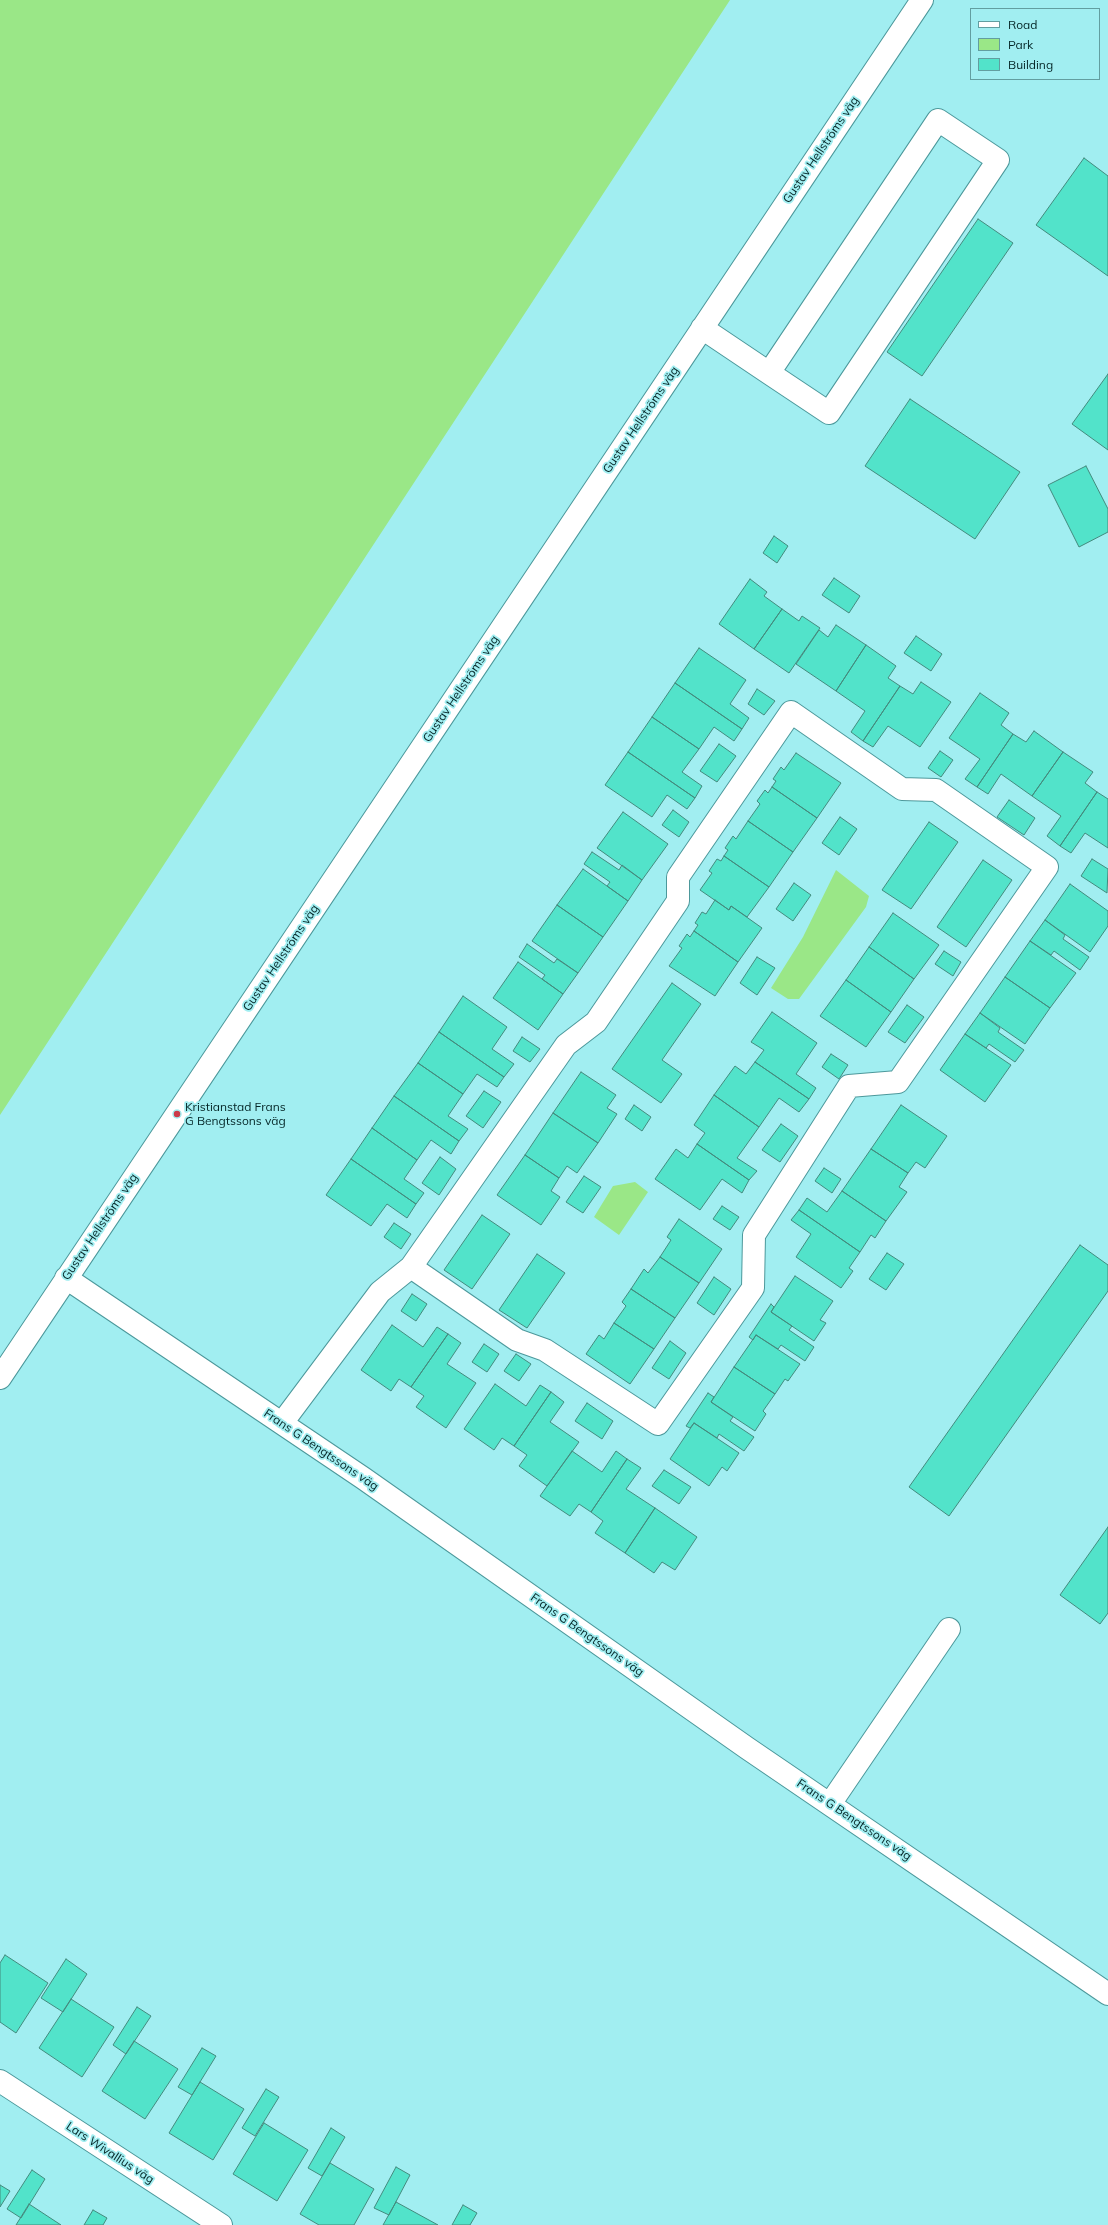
<!DOCTYPE html>
<meta charset="utf-8">
<style>
body{margin:0}
#map{position:relative;width:1108px;height:2225px;overflow:hidden;background:#a1eef1;font-family:Mulish,sans-serif}
canvas{display:block}
.legend{position:absolute;left:970px;top:8px;width:130px;height:72px;box-sizing:border-box;background:#a1eef1;border:1px solid #629ea0;margin:0;padding:5px 7px;list-style:none;font-size:12px;color:#042526}
.legend li{display:flex;align-items:center;gap:8px;height:20px}
.legend b{width:20px;border:1px solid #629ea0}
</style>
<div id="map">
<canvas width="1108" height="2225"></canvas>
<ul class="legend">
<li><b style="height:5px;background:#fff"></b>Road</li>
<li><b style="height:11px;background:#9ae787"></b>Park</li>
<li><b style="height:11px;background:#52e3ca"></b>Building</li>
</ul>
</div>
<script>
const ctx = document.querySelector('canvas').getContext('2d');
ctx.lineJoin = 'round';
function fillPath(path, color) { ctx.fillStyle = color; ctx.fill(path, 'evenodd'); }
const shape = rows => new Path2D(rows.map(r => 'M' + r).join(''));
function strokePath(path, color, width, dash) { ctx.strokeStyle = color; ctx.lineWidth = width; ctx.lineCap = dash ? 'butt' : 'round'; ctx.setLineDash(dash || []); ctx.stroke(path); }
function write(font, color, halo, rows, align = 'center') {
  ctx.font = font + ' Mulish,sans-serif'; ctx.lineWidth = 3.5; ctx.setLineDash([]); ctx.textBaseline = 'middle'; ctx.strokeStyle = halo; ctx.fillStyle = color; for (const [text, x, y, turn = 0] of rows) {
    ctx.save(); ctx.translate(x, y); ctx.rotate((+turn || 0) * Math.PI / 180); ctx.textAlign = isNaN(turn) ? turn : align; if (halo) ctx.strokeText(text, 0, 0); ctx.fillText(text, 0, 0); ctx.restore();
  }
}
const green = shape([
 [0,0,730,0,0,1115],
 [836,870,869,896,866,907,799,999,788,999,771,988,803,937],
 [635,1182,648,1192,619,1235,594,1217,613,1186]
]);
const building = shape([
 [1084,158,1108,176,1108,276,1036,225,1084,158],
 [978,219,1013,243,922,376,887,352,978,219],
 [1108,374,1108,450,1072,424,1108,374],
 [910,399,1020,472,975,539,865,466,910,399],
 [1086,466,1108,509,1108,532,1079,547,1048,485,1086,466],
 [774,536,788,546,777,563,763,553,774,536],
 [834,578,860,596,849,613,822,595,834,578],
 [750,579,767,592,764,596,782,609,754,649,719,624,750,579],
 [782,609,799,621,802,616,820,628,789,673,754,649,782,609],
 [836,625,866,645,836,691,796,664,819,630,828,637,836,625],
 [916,636,942,654,931,671,904,653,916,636],
 [866,645,896,666,888,678,900,686,863,741,851,732,865,711,836,691,866,645],
 [699,648,746,680,730,704,749,718,742,729,675,683,699,648],
 [921,682,951,702,920,747,888,726,873,747,863,741,900,686,913,694,921,682],
 [675,683,742,729,734,741,714,727,699,749,652,717,675,683],
 [757,689,775,701,764,715,748,704,757,689],
 [980,693,1009,713,1001,725,1013,734,977,787,965,779,980,759,949,738,980,693],
 [652,717,699,749,682,772,702,786,695,798,628,752,652,717],
 [1034,731,1063,752,1032,796,1001,774,988,794,977,787,1013,734,1026,742,1034,731],
 [719,744,736,756,717,782,700,771,719,744],
 [940,751,953,760,941,777,928,768,940,751],
 [628,752,695,798,687,809,667,795,652,817,605,785,628,752],
 [1063,752,1093,772,1085,783,1097,792,1060,846,1047,836,1061,816,1032,796,1063,752],
 [796,753,841,783,817,818,772,787,776,781,773,779,781,767,784,770,796,753],
 [772,787,817,818,793,852,748,821,760,804,757,801,765,790,768,793,772,787],
 [1097,792,1108,799,1108,848,1085,833,1071,853,1060,846,1097,792],
 [1009,800,1035,818,1024,835,997,817,1009,800],
 [673,810,689,822,679,837,662,825,673,810],
 [623,812,668,844,642,880,597,848,623,812],
 [840,817,857,829,839,855,822,843,840,817],
 [748,821,793,852,769,887,724,856,728,850,725,848,733,836,736,839,748,821],
 [929,822,958,842,911,909,882,890,929,822],
 [592,852,619,870,622,865,642,880,628,901,607,886,610,882,584,864,592,852],
 [724,856,769,887,747,917,731,906,729,910,700,890,712,873,709,871,717,859,721,861,724,856],
 [1092,859,1108,869,1107,893,1081,876,1092,859],
 [983,860,1012,880,966,947,937,927,983,860],
 [583,869,628,901,603,937,557,905,583,869],
 [794,883,811,895,793,921,776,909,794,883],
 [1070,884,1108,911,1108,926,1090,952,1045,920,1070,884],
 [715,900,729,910,731,906,762,928,738,962,694,931,698,925,695,923,702,912,706,914,715,900],
 [557,905,603,937,578,973,532,941,557,905],
 [893,913,939,945,914,979,869,947,893,913],
 [1045,920,1065,935,1063,939,1089,957,1080,970,1054,951,1051,955,1030,941,1045,920],
 [694,931,738,962,715,996,669,966,682,948,679,946,687,934,690,937,694,931],
 [1030,941,1076,973,1050,1008,1005,977,1030,941],
 [527,944,554,963,557,959,578,973,563,994,542,979,545,975,519,957,527,944],
 [869,947,914,979,891,1012,846,980,869,947],
 [944,951,961,962,953,976,935,964,944,951],
 [757,957,775,968,757,995,740,983,757,957],
 [518,962,563,994,538,1030,493,998,518,962],
 [1005,977,1050,1008,1025,1044,980,1013,1005,977],
 [846,980,891,1012,866,1047,820,1016,846,980],
 [672,983,701,1004,662,1060,682,1074,661,1103,612,1069,672,983],
 [463,996,507,1027,492,1049,514,1064,504,1077,439,1032,463,996],
 [907,1005,924,1017,905,1043,888,1032,907,1005],
 [772,1012,817,1043,796,1074,816,1088,809,1099,755,1062,764,1050,751,1042,772,1012],
 [980,1013,1000,1028,998,1032,1024,1050,1015,1062,989,1044,986,1048,965,1034,980,1013],
 [439,1032,504,1077,497,1087,477,1074,463,1094,418,1063,439,1032],
 [965,1034,1011,1065,985,1102,940,1070,965,1034],
 [522,1037,540,1049,530,1062,513,1051,522,1037],
 [831,1054,848,1065,839,1079,822,1067,831,1054],
 [755,1062,809,1099,799,1112,779,1098,759,1127,714,1095,735,1066,746,1074,755,1062],
 [418,1063,463,1094,448,1116,468,1129,459,1141,394,1096,418,1063],
 [581,1072,616,1095,607,1108,617,1114,598,1143,553,1113,581,1072],
 [484,1091,501,1102,483,1128,466,1116,484,1091],
 [714,1095,759,1127,737,1158,757,1171,749,1180,697,1144,705,1133,694,1125,714,1095],
 [394,1096,459,1141,451,1154,431,1140,417,1160,372,1128,394,1096],
 [634,1105,651,1117,642,1131,625,1119,634,1105],
 [901,1105,947,1136,925,1168,916,1162,908,1173,871,1149,901,1105],
 [553,1113,598,1143,577,1173,567,1166,559,1178,525,1155,553,1113],
 [781,1124,798,1136,780,1162,762,1150,781,1124],
 [372,1128,417,1160,404,1179,424,1193,416,1204,351,1159,372,1128],
 [697,1144,749,1180,742,1193,722,1179,700,1210,655,1179,676,1149,688,1158,697,1144],
 [871,1149,908,1173,899,1187,907,1192,886,1221,842,1191,871,1149],
 [525,1155,559,1178,551,1191,560,1197,541,1225,497,1195,525,1155],
 [440,1157,456,1169,439,1195,422,1183,440,1157],
 [351,1159,416,1204,407,1218,387,1204,371,1226,326,1195,351,1159],
 [824,1168,841,1179,832,1193,815,1181,824,1168],
 [584,1176,601,1187,583,1213,566,1202,584,1176],
 [842,1191,886,1221,875,1238,871,1235,860,1252,799,1210,807,1198,827,1212,842,1191],
 [722,1206,739,1217,730,1230,713,1219,722,1206],
 [799,1210,860,1252,849,1268,853,1271,841,1288,796,1257,811,1234,791,1220,799,1210],
 [482,1215,510,1234,472,1289,444,1270,482,1215],
 [679,1219,722,1249,699,1283,660,1257,671,1240,667,1237,679,1219],
 [394,1223,411,1234,401,1249,384,1237,394,1223],
 [1080,1245,1108,1265,1108,1291,949,1516,909,1487,1080,1245],
 [887,1253,904,1264,886,1290,869,1279,887,1253],
 [537,1254,565,1273,527,1328,499,1310,537,1254],
 [660,1257,699,1283,675,1318,631,1289,644,1269,648,1273,660,1257],
 [795,1276,833,1301,820,1320,826,1323,814,1341,771,1312,795,1276],
 [714,1277,731,1289,714,1315,697,1303,714,1277],
 [631,1289,675,1318,654,1349,614,1323,626,1306,622,1302,631,1289],
 [412,1294,427,1304,416,1321,401,1311,412,1294],
 [771,1304,774,1307,771,1312,792,1326,789,1330,814,1347,805,1361,781,1345,778,1349,756,1335,753,1340,749,1337,771,1304],
 [614,1323,654,1349,630,1384,586,1354,599,1335,604,1339,614,1323],
 [392,1325,423,1347,437,1327,448,1334,411,1387,399,1379,391,1391,361,1370,392,1325],
 [448,1334,461,1343,447,1364,476,1383,446,1428,416,1407,424,1396,411,1387,448,1334],
 [756,1335,800,1364,788,1381,785,1379,775,1394,734,1367,756,1335],
 [670,1341,686,1353,669,1379,652,1368,670,1341],
 [484,1344,499,1354,487,1372,472,1362,484,1344],
 [516,1354,531,1364,519,1381,504,1371,516,1354],
 [734,1367,775,1394,763,1411,766,1414,755,1431,711,1402,734,1367],
 [495,1384,526,1406,540,1385,551,1392,514,1446,502,1438,494,1450,464,1429,495,1384],
 [551,1392,564,1402,550,1422,579,1442,547,1486,519,1466,527,1455,514,1446,551,1392],
 [708,1393,714,1397,711,1402,733,1417,730,1421,754,1437,744,1451,719,1434,717,1438,694,1423,690,1428,686,1426,708,1393],
 [587,1403,613,1421,602,1439,575,1421,587,1403],
 [694,1423,739,1453,727,1471,722,1467,709,1486,670,1459,694,1423],
 [572,1451,602,1472,616,1451,627,1459,591,1512,579,1504,570,1516,540,1496,572,1451],
 [627,1459,641,1468,626,1489,655,1508,625,1553,595,1533,603,1521,591,1512,627,1459],
 [664,1470,691,1487,679,1504,652,1486,664,1470],
 [655,1508,697,1537,675,1570,662,1562,654,1573,625,1553,655,1508],
 [1108,1527,1108,1613,1100,1624,1060,1595,1108,1527],
 [5,1955,48,1983,16,2033,0,2022,0,1963,5,1955],
 [66,1959,87,1974,63,2012,41,1998,66,1959],
 [71,1999,114,2027,82,2077,39,2048,71,1999],
 [137,2007,151,2016,126,2054,113,2045,137,2007],
 [134,2041,178,2069,145,2119,102,2091,134,2041],
 [202,2048,216,2056,192,2095,178,2087,202,2048],
 [200,2082,244,2109,213,2160,169,2133,200,2082],
 [266,2089,279,2097,255,2136,242,2128,266,2089],
 [264,2123,308,2150,277,2201,233,2174,264,2123],
 [331,2128,345,2137,322,2176,308,2168,331,2128],
 [330,2163,374,2189,354,2225,319,2225,300,2214,330,2163],
 [396,2167,410,2175,389,2215,374,2208,396,2167],
 [32,2170,45,2179,21,2218,7,2209,32,2170],
 [0,2185,10,2191,0,2207,0,2185],
 [396,2202,438,2225,383,2225,396,2202],
 [29,2204,61,2225,16,2225,29,2204],
 [463,2205,477,2213,470,2225,452,2225,463,2205],
 [93,2210,107,2218,103,2225,84,2225,93,2210]
]);
const minor = shape([
 [702,328,769,373,829,413,998,160,938,120,769,373],
 [66,1278,363,1478,747,1748,1108,1994],
 [0,1378,922,0],
 [282,1423,380,1292,411,1267,566,1045,596,1022,678,901,678,877,791,712,902,789,936,790,1047,867,898,1082,849,1086,754,1235,753,1288,658,1424,545,1350,517,1340,411,1267],
 [830,1804,949,1629],
 [0,2081,221,2225]
]);
const markers = [
 [177,1114,4,"#cb3b4a"]
];
const streetNames = [
 ["Gustav Hellströms väg",821,150,-56],
 ["Gustav Hellströms väg",641,420,-56],
 ["Gustav Hellströms väg",461,689,-56],
 ["Gustav Hellströms väg",281,958,-56],
 ["Gustav Hellströms väg",100,1227,-56],
 ["Frans G Bengtssons väg",321,1450,34],
 ["Frans G Bengtssons väg",587,1635,35],
 ["Frans G Bengtssons väg",854,1820,34],
 ["Lars Wivallius väg",110,2153,33]
];
const poiNames = [
 ["Kristianstad Frans",185,1107],
 ["G Bengtssons väg",185,1121]
];
fillPath(green, '#9ae787');
fillPath(building, '#52e3ca');
strokePath(building, '#438a7d', 1);
strokePath(minor, '#4c989b', 24);
strokePath(minor, '#fff', 22);
for (const [x, y, r, color] of markers) { const dot = new Path2D(); dot.arc(x, y, r, 0, 2 * Math.PI); ctx.fillStyle = color; ctx.fill(dot); strokePath(dot, '#a1eef1', 1.5); }
write('12px', '#042526', '#a1eef1', streetNames);
write('12px', '#042526', '#a1eef1', poiNames, 'left');
</script>
